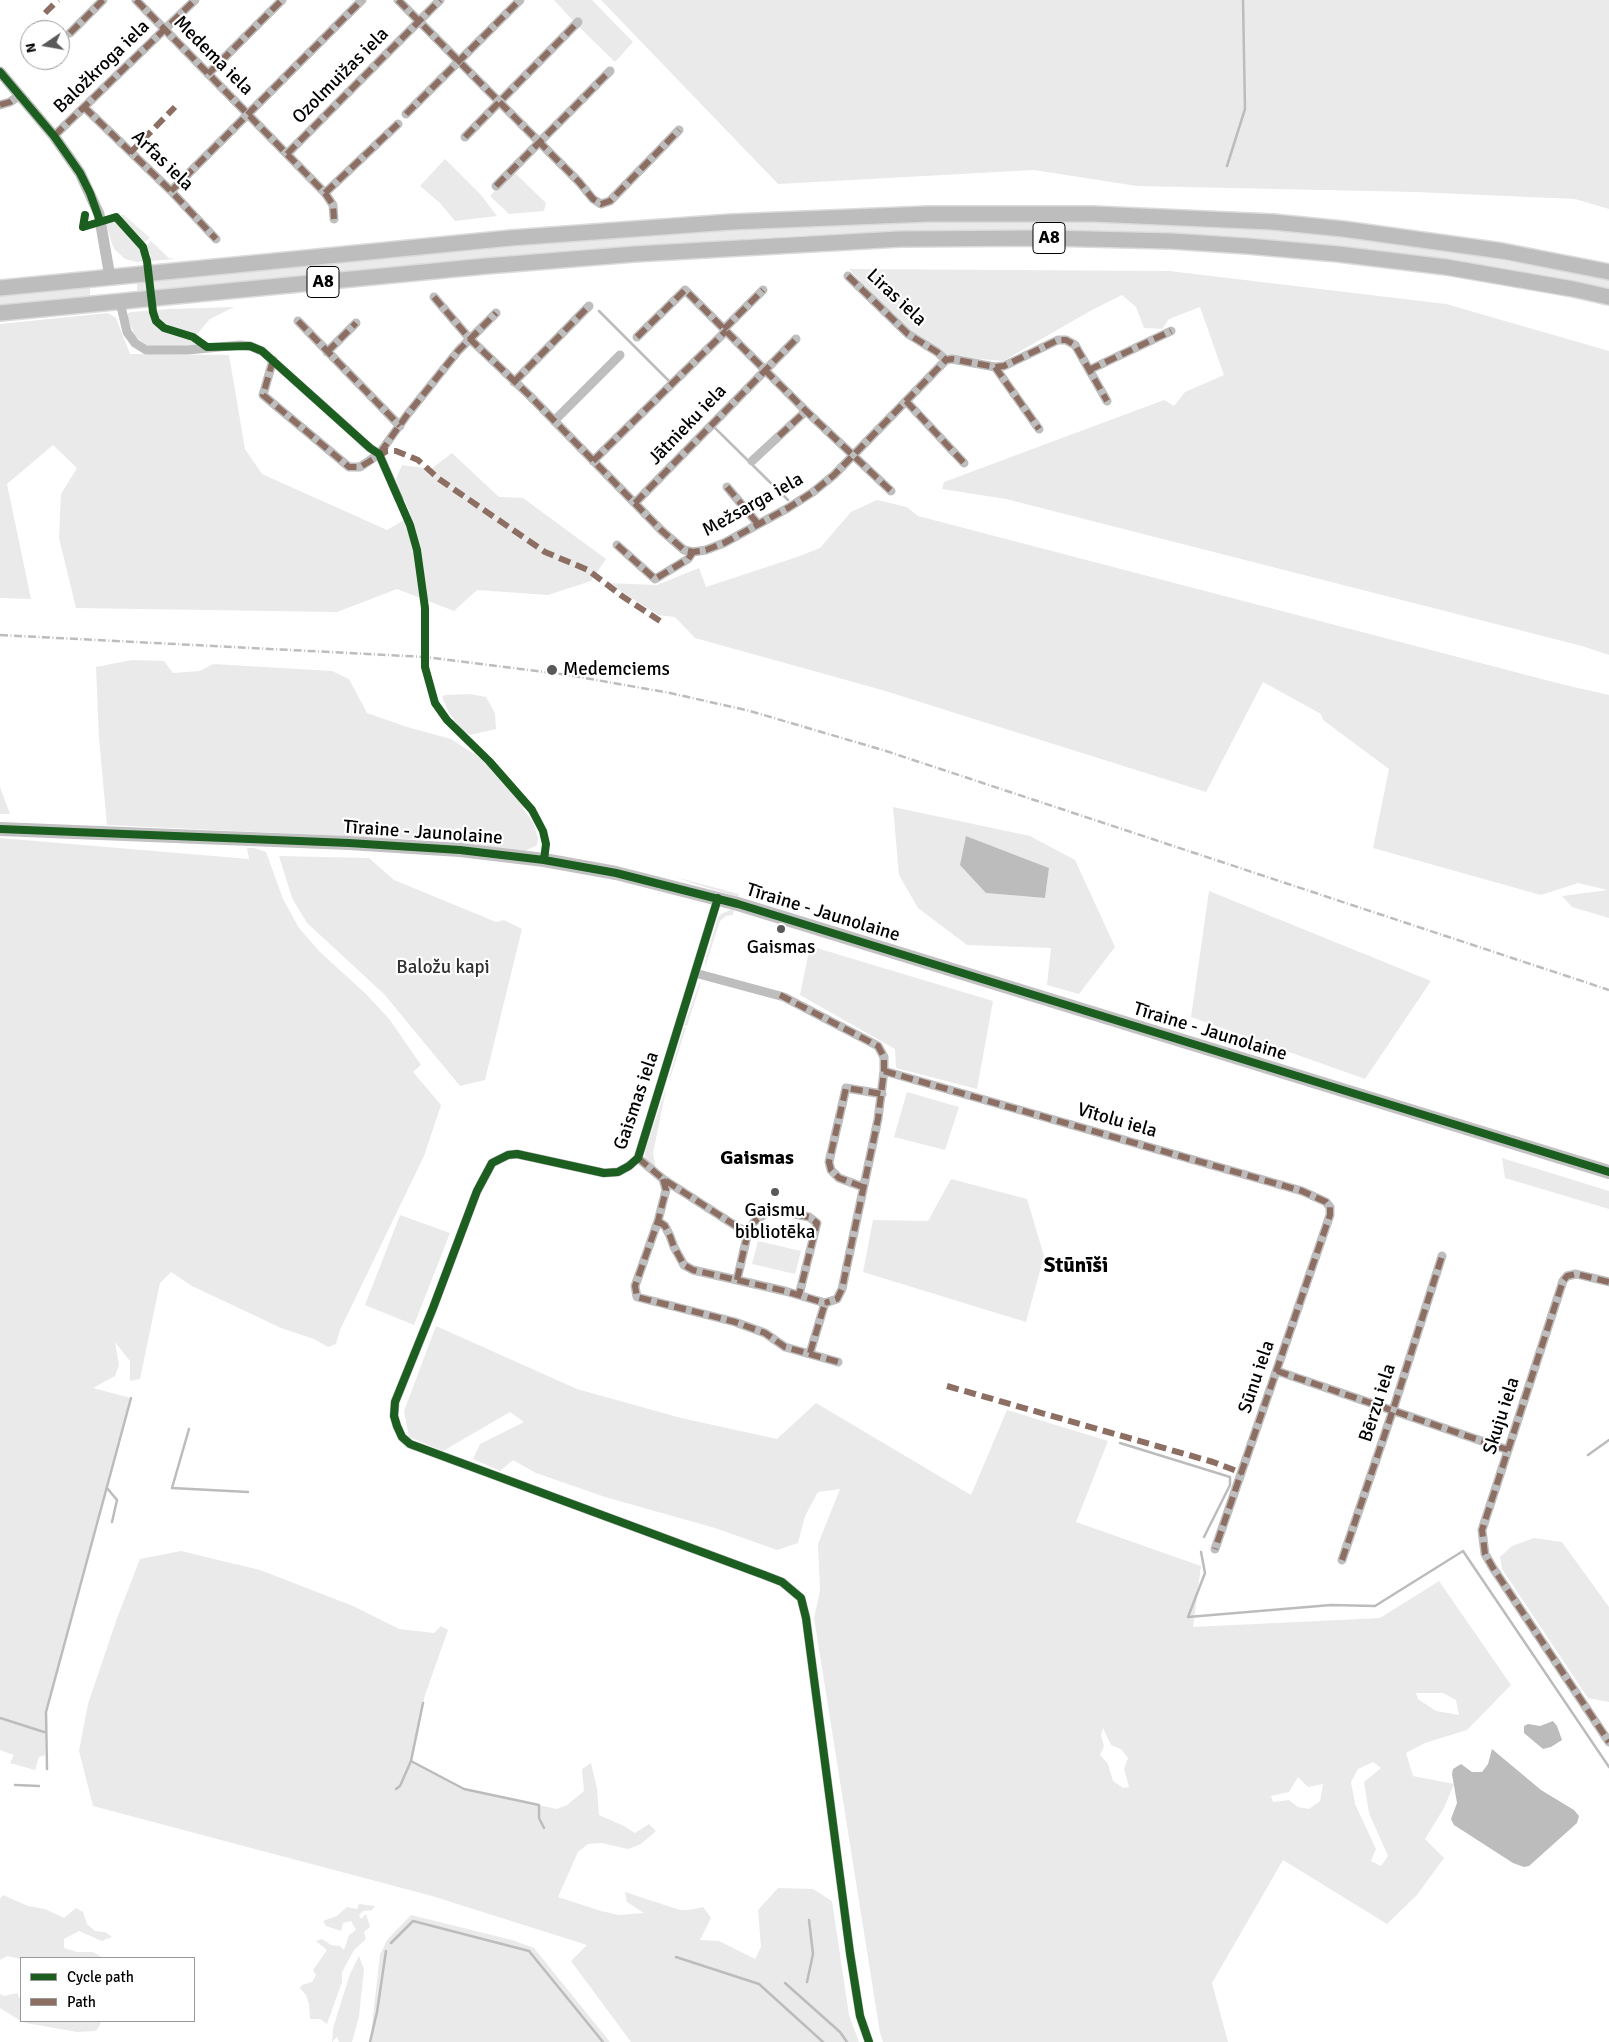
<!DOCTYPE html>
<meta charset="utf-8">
<style>
body{margin:0}
#map{position:relative;width:1609px;height:2042px;overflow:hidden;background:#fff;font-family:Signika,sans-serif}
canvas{display:block}
.legend{position:absolute;left:20px;top:1957px;width:175px;height:65px;box-sizing:border-box;background:#fff;border:1px solid #999;margin:0;padding:6px 9px;list-style:none;font-size:15px;color:#000}
.legend li{display:flex;align-items:center;gap:10px;height:25px}
.legend b{width:25px;border:1px solid #999}
.north{position:absolute;left:20px;top:20px;width:50px;height:50px;box-sizing:border-box;background:#fff;border:1px solid #999;border-radius:50%;rotate:258deg;font-size:14px;font-weight:700;line-height:20px;text-align:center;color:#000}
.north::after{content:'';display:block;margin:auto;width:18px;height:22px;background:#595959;clip-path:polygon(50% 0,100% 100%,50% 72%,0 100%)}
</style>
<div id="map">
<canvas width="1609" height="2042"></canvas>
<ul class="legend">
<li><b style="height:6px;background:#1b5e20"></b>Cycle path</li>
<li><b style="height:6px;background:#8d6e63"></b>Path</li>
</ul>
<div class="north">N</div>
</div>
<script>
const ctx = document.querySelector('canvas').getContext('2d');
ctx.lineJoin = 'round';
function fillPath(path, color) { ctx.fillStyle = color; ctx.fill(path, 'evenodd'); }
const shape = rows => new Path2D(rows.map(r => 'M' + r).join(''));
function strokePath(path, color, width, dash) { ctx.strokeStyle = color; ctx.lineWidth = width; ctx.lineCap = dash ? 'butt' : 'round'; ctx.setLineDash(dash || []); ctx.stroke(path); }
function write(font, color, halo, rows, align = 'center') {
  ctx.font = font + ' Signika,sans-serif'; ctx.lineWidth = 4.5; ctx.setLineDash([]); ctx.textBaseline = 'middle'; ctx.strokeStyle = halo; ctx.fillStyle = color; for (const [text, x, y, turn = 0] of rows) {
    ctx.save(); ctx.translate(x, y); ctx.rotate((+turn || 0) * Math.PI / 180); ctx.textAlign = isNaN(turn) ? turn : align; if (halo) ctx.strokeText(text, 0, 0); ctx.fillText(text, 0, 0); ctx.restore();
  }
}
const green = shape([
 [554,0,592,0,633,42,615,62,577,25],
 [601,0,1609,0,1609,209,1575,199,1416,192,1137,186,1034,170,778,184],
 [445,159,481,195,497,216,455,221,440,203,420,186],
 [513,171,546,203,544,211,509,214,490,196],
 [121,215,124,215,150,238,142,244,124,221,122,221],
 [116,218,139,246,144,261,149,260,151,255,145,247,151,241,169,258,175,259,137,262,125,259,115,250,112,244,105,221],
 [1052,220,1169,224,1327,234,1428,247,1607,279,1609,280,1609,289,1554,278,1450,261,1352,248,1245,237,1128,231,986,230,897,231,790,236,653,245,561,252,137,292,137,281,632,236,870,222],
 [849,269,1169,271,1446,304,1609,351,1609,655,1582,646,1006,499,942,489,944,482,1164,400,1174,406,1185,392,1224,375,1200,307,1169,319,1162,329,1144,328,1136,307,1122,295,1092,310,1003,361,948,356,906,329],
 [87,286,90,288,90,297,0,307,0,295],
 [234,307,210,319,197,334,193,335,166,326,158,319,155,312,150,312,150,316,152,316,155,324,161,329,169,333,195,340,197,345,156,347,146,345,135,336,128,319,128,313,132,312,170,309],
 [108,313,116,318,130,354,229,355,245,449,262,474,387,530,411,516,396,479,402,465,431,469,452,453,499,497,523,498,606,559,591,581,548,595,477,590,454,611,397,589,337,612,76,608,59,538,61,494,77,468,53,445,7,484,31,599,0,598,0,324],
 [877,500,907,507,918,516,1561,684,1609,695,1609,918,1572,907,1562,896,1608,890,1578,883,1541,895,1373,848,1389,769,1323,720,1321,714,1263,682,1206,792,882,690,695,638,675,617,658,615,608,583,657,585,699,568,706,587,797,557,820,548,851,512],
 [132,660,164,661,173,673,200,671,213,664,332,671,349,679,367,713,407,727,451,739,483,760,524,806,523,809,533,822,536,831,538,838,537,845,525,851,431,840,107,825,99,739,96,667],
 [470,694,486,697,495,713,496,729,470,735,462,731,448,711,442,697,445,695],
 [0,787,10,814,0,814],
 [893,807,1030,836,1075,860,1115,947,1079,994,1047,985,1051,948,967,945,918,908,899,875],
 [966,836,1049,868,1045,898,986,893],
 [0,838,249,859,247,848,254,848,266,852,283,899,299,928,320,952,366,994,390,1020,421,1065,413,1072,441,1105,424,1156,340,1330,336,1344,328,1347,314,1339,281,1328,192,1286,171,1272,160,1283,140,1379,130,1381,130,1361,115,1342,119,1365,115,1376,93,1388,131,1398,46,1712,45,1755,39,1757,35,1770,10,1763,14,1755,0,1750],
 [279,856,369,858,394,880,496,922,504,920,522,929,485,1080,460,1086,384,994,307,923,292,898],
 [675,877,739,894,738,897,695,884],
 [1209,891,1431,981,1365,1079,1191,1017],
 [730,910,734,910,733,915,726,916,720,921,705,967,705,962,718,917,721,914],
 [810,946,993,1001,977,1089,896,1068,895,1049,800,995],
 [700,982,701,982,687,1026,684,1025],
 [684,1027,686,1028,670,1079,669,1078],
 [667,1085,653,1153,656,1169,645,1161,645,1151],
 [907,1092,959,1107,945,1150,894,1137],
 [1502,1158,1609,1191,1609,1209,1505,1178],
 [951,1179,1027,1199,1044,1256,1026,1322,863,1272,873,1220,928,1221],
 [400,1215,450,1233,414,1325,365,1305],
 [758,1241,801,1251,795,1274,752,1264],
 [436,1326,577,1389,681,1418,777,1439,816,1403,971,1495,1007,1410,1108,1441,1076,1522,1201,1566,1193,1627,1380,1618,1439,1581,1511,1685,1467,1730,1425,1743,1406,1753,1413,1776,1454,1784,1444,1808,1425,1839,1444,1858,1417,1895,1387,1924,1283,1860,1212,1983,1228,2042,883,2042,880,2033,814,1618,820,1591,818,1544,840,1489,818,1492,805,1516,798,1543,777,1550,715,1528,605,1497,536,1473,513,1460,500,1471,473,1459,480,1444,524,1422,510,1412,443,1451,409,1437,404,1411],
 [1416,1693,1443,1693,1456,1700,1459,1715,1436,1711,1418,1699],
 [1103,1728,1111,1745,1121,1749,1128,1758,1124,1769,1129,1787,1123,1788,1113,1781,1108,1764,1100,1755,1104,1746,1101,1735],
 [1373,1762,1381,1768,1364,1782,1369,1813,1388,1856,1381,1866,1371,1861,1376,1849,1355,1804,1351,1782,1358,1769],
 [1298,1777,1308,1787,1323,1784,1320,1801,1309,1809,1298,1807,1289,1800,1273,1802,1271,1796,1289,1792],
 [1534,1538,1562,1542,1609,1607,1609,1702,1588,1698,1502,1569,1500,1557,1512,1546],
 [181,1551,260,1570,353,1606,399,1629,434,1633,441,1626,448,1630,425,1695,411,1761,464,1789,557,1809,567,1805,584,1791,582,1769,591,1763,597,1789,599,1815,624,1826,635,1833,649,1824,656,1831,641,1844,628,1849,602,1843,588,1844,578,1852,558,1897,601,1911,619,1915,644,1913,627,1902,625,1892,680,1910,688,1910,703,1907,711,1918,700,1940,719,1941,755,1959,761,1947,758,1910,778,1888,813,1889,832,1901,849,2015,859,2042,631,2042,571,1961,587,1945,432,1896,93,1806,79,1751,88,1704,117,1618,140,1559],
 [3,1895,28,1906,45,1909,64,1918,76,1908,83,1912,87,1924,95,1931,105,1932,112,1937,102,1941,79,1931,64,1939,64,1948,77,1952,93,1952,103,1958,21,1959,7,1956,0,1960,0,1899],
 [359,1904,375,1906,372,1910,363,1911,359,1915,361,1919,366,1914,370,1927,364,1932,366,1939,354,1950,342,1972,342,1982,327,2024,320,2019,310,2019,309,2004,306,1995,300,1988,302,1985,312,1982,316,1975,313,1970,327,1950,316,1941,322,1939,331,1945,340,1946,344,1950,349,1935,356,1930,351,1921,343,1923,341,1931,326,1926,323,1921,337,1916,347,1907,357,1909],
 [411,1915,512,1940,534,1948,610,2042,370,2042,380,1955,387,1940],
 [359,1956,364,1969,359,2016,352,2042,339,2042,337,2037,332,2042,333,2028,350,1974],
 [17,1993,21,2001,21,2021,0,2008,0,1994,4,1996],
 [22,2021,100,2021,101,2023,96,2031,77,2032,26,2023]
]);
const water = shape([
 [966,836,1049,868,1045,898,986,893,960,865],
 [1553,1721,1557,1726,1562,1740,1551,1747,1543,1749,1524,1733,1524,1726,1528,1724,1540,1726],
 [1492,1749,1541,1790,1574,1810,1579,1816,1577,1823,1529,1866,1524,1867,1513,1863,1454,1825,1451,1819,1457,1803,1452,1774,1453,1769,1461,1764,1472,1772,1482,1772,1488,1764]
]);
const stream = shape([
 [1227,166,1245,109,1243,0],
 [599,311,669,381],
 [714,427,788,500],
 [189,1429,172,1488,248,1492],
 [1120,1443,1230,1477,1230,1485,1204,1537],
 [1588,1455,1609,1440],
 [107,1488,117,1500,112,1522],
 [1201,1552,1205,1573,1188,1617,1331,1605,1375,1606,1463,1551,1609,1767],
 [0,1718,44,1732],
 [411,1761,464,1789,539,1805,539,1818,544,1828],
 [47,1769,46,1712,131,1398],
 [15,1785,39,1786],
 [396,1789,400,1786,411,1761,423,1703],
 [391,1943,413,1921,529,1951,603,2042],
 [676,1957,759,1984,823,2042],
 [807,1982,813,1954,809,1920],
 [785,1983,840,2032,847,2042],
 [370,2042,377,2012,386,1951]
]);
const minor = shape([
 [136,0,325,193,333,205,334,219],
 [398,0,579,182,593,199,601,204,610,201,679,130],
 [70,33,103,0],
 [208,74,282,0],
 [0,105,10,102,20,95],
 [84,107,171,191,216,239],
 [406,114,520,0],
 [54,136,195,0],
 [465,137,578,22],
 [287,154,440,0],
 [496,186,610,71],
 [171,191,362,0],
 [325,193,398,124],
 [848,276,908,334,937,352,946,360],
 [434,297,470,339,530,396,661,530,684,550,693,552,706,550,724,543,788,508,813,492,834,475,946,360,952,359,995,367,1004,366,1058,340,1066,340,1075,345,1107,401],
 [120,302,127,332,135,343,146,350,188,350,240,345,250,346,262,351,370,448,379,454,399,499],
 [298,321,400,426],
 [724,329,763,290],
 [637,337,685,290,806,411,891,491],
 [327,352,356,323],
 [273,360,263,395,349,467,360,467,379,454,407,415,458,351,496,313],
 [995,367,1039,429],
 [1089,370,1171,331],
 [514,382,589,306],
 [906,401,964,463],
 [554,421,620,355],
 [593,461,726,331],
 [752,461,806,411],
 [727,487,758,524],
 [635,503,796,339],
 [617,545,655,579,688,559,693,552],
 [718,898,638,1158,629,1166,618,1172,604,1173,517,1154,508,1155,492,1163,477,1191,433,1308,395,1402,394,1416,397,1426,402,1437,410,1444,764,1575,782,1582,801,1598,806,1618,850,1953,860,2016,869,2042],
 [695,973,784,997,878,1046,884,1057,884,1071,878,1119,842,1289,837,1299,825,1303],
 [884,1071,1302,1191,1326,1202,1330,1207,1330,1215,1215,1549],
 [638,1158,663,1179,739,1228,748,1232],
 [663,1179,666,1190,658,1221,635,1286,637,1297,735,1322,765,1333,785,1347,838,1362],
 [863,1187,839,1178,831,1170,829,1162,846,1088,882,1094],
 [658,1221,665,1226,670,1236,674,1247,684,1265,693,1270,785,1291,825,1303],
 [737,1280,748,1232,754,1222,767,1212,776,1210,809,1217,817,1223,799,1295],
 [1609,1282,1576,1274,1567,1276,1563,1281,1482,1530,1485,1554,1493,1568,1609,1742],
 [810,1353,825,1303],
 [1277,1371,1508,1450],
 [1342,1560,1393,1410,1442,1256]
]);
const tertiary = shape([
 [0,72,54,136,80,173,99,214,110,277]
]);
const secondary = shape([
 [0,829,349,843,460,850,544,860,616,873,738,904,1609,1172]
]);
const trunk = shape([
 [0,288,511,238,731,222,928,214,1093,214,1273,222,1343,229,1502,251,1609,272],
 [0,313,486,266,635,254,900,239,1047,238,1171,241,1247,246,1338,254,1446,267,1573,289,1609,297]
]);
const rail = shape([
 [0,635,426,657,568,675,670,693,750,711,886,751,1609,990]
]);
const quiet = shape([
 [136,0,325,193,333,205,334,219],
 [398,0,579,182,593,199,601,204,610,201,679,130],
 [45,13,58,0],
 [70,33,103,0],
 [208,74,282,0],
 [0,105,10,102,20,95],
 [84,107,171,191,216,239],
 [406,114,520,0],
 [54,136,195,0],
 [465,137,578,22],
 [130,153,175,107],
 [287,154,440,0],
 [496,186,610,71],
 [171,191,362,0],
 [325,193,398,124],
 [848,276,908,334,937,352,946,360],
 [434,297,470,339,530,396,661,530,684,550,693,552,706,550,724,543,788,508,813,492,834,475,946,360,952,359,995,367,1004,366,1058,340,1066,340,1075,345,1107,401],
 [298,321,400,426],
 [724,329,763,290],
 [637,337,685,290,806,411,891,491],
 [327,352,356,323],
 [273,360,263,395,349,467,360,467,387,451,396,451,418,460,439,479,545,552,588,570,622,596,660,621],
 [995,367,1039,429],
 [1089,370,1171,331],
 [514,382,589,306],
 [906,401,964,463],
 [779,436,806,411],
 [380,453,407,415,458,351,496,313],
 [593,461,726,331],
 [727,487,758,524],
 [635,503,796,339],
 [617,545,655,579,688,559,693,552],
 [780,995,878,1046,884,1057,884,1071,878,1119,842,1289,837,1299,825,1303],
 [884,1071,1302,1191,1326,1202,1330,1207,1330,1215,1215,1549],
 [638,1158,663,1179,739,1228,748,1232],
 [663,1179,666,1190,658,1221,635,1286,637,1297,735,1322,765,1333,785,1347,838,1362],
 [863,1187,839,1178,831,1170,829,1162,846,1088,882,1094],
 [658,1221,665,1226,670,1236,674,1247,684,1265,693,1270,785,1291,825,1303],
 [737,1280,748,1232,754,1222,767,1212,776,1210,809,1217,817,1223,799,1295],
 [1609,1282,1576,1274,1567,1276,1563,1281,1482,1530,1485,1554,1493,1568,1609,1742],
 [810,1353,825,1303],
 [1277,1371,1508,1450],
 [947,1386,1213,1462,1242,1473],
 [1342,1560,1393,1410,1442,1256]
]);
const cycleway = shape([
 [0,72,54,136,80,173,90,193,100,221],
 [85,215,83,227,116,217,143,247,147,261,153,312,156,321,164,328,193,337,207,347,250,346,262,351,370,448,379,454,410,525,417,550,425,608,425,667,435,703,447,720,489,761,532,810,543,831,546,844,544,860],
 [0,829,349,843,460,850,544,860,616,873,738,904,1609,1172],
 [718,898,638,1158,629,1166,618,1172,604,1173,517,1154,508,1155,492,1163,477,1191,433,1308,395,1402,394,1416,397,1426,402,1437,410,1444,764,1575,782,1582,801,1598,806,1618,850,1953,860,2016,869,2042]
]);
const markers = [
 [552,670,6,"#595959"],
 [781,929,5,"#595959"],
 [775,1192,5,"#595959"]
];
const shields = [
 [1049,238,32],
 [323,282,32]
];
const shieldNames = [
 ["A8",1049,238],
 ["A8",323,282]
];
const streetNames = [
 ["Medema iela",213,56,45],
 ["Baložkroga iela",102,67,-44],
 ["Ozolmuižas iela",341,76,-45],
 ["Arfas iela",162,161,44],
 ["Liras iela",896,298,43],
 ["Jātnieku iela",688,425,-46],
 ["Mežsarga iela",753,505,-29],
 ["Tīraine - Jaunolaine",423,833,4],
 ["Tīraine - Jaunolaine",823,913,17],
 ["Tīraine - Jaunolaine",1210,1032,17],
 ["Gaismas iela",637,1101,-71],
 ["Vītolu iela",1117,1121,16],
 ["Sūnu iela",1257,1377,-71],
 ["Bērzu iela",1378,1403,-72],
 ["Skuju iela",1502,1416,-72]
];
const poiNames = [
 ["Medemciems",563,670,"left"],
 ["Gaismas",781,948],
 ["Gaismu",775,1211],
 ["bibliotēka",775,1233]
];
const parkNames = [
 ["Baložu kapi",443,968]
];
const neighbourhoodNames = [
 ["Gaismas",757,1159]
];
const quarterNames = [
 ["Stūnīši",1076,1266]
];
fillPath(green, '#eaeaea');
fillPath(water, '#bcbcbc');
strokePath(stream, '#bcbcbc', 2.5);
strokePath(trunk, '#dbdbdb', 18);
strokePath(minor, '#bebebe', 9);
strokePath(tertiary, '#bebebe', 11);
strokePath(secondary, '#c2c2c2', 14);
strokePath(trunk, '#bdbdbd', 15);
strokePath(rail, '#bdbdbd', 2.5, [8, 2.5, 1, 2.5]);
strokePath(quiet, '#8d6e63', 6, [12, 6]);
strokePath(cycleway, '#1b5e20', 8);
for (const [x, y, r, color] of markers) { const dot = new Path2D(); dot.arc(x, y, r, 0, 2 * Math.PI); ctx.fillStyle = color; ctx.fill(dot); strokePath(dot, '#fff', 2); }
for (const [x, y, w] of shields) { const box = new Path2D(); box.roundRect(x - w / 2, y - 15.5, w, 31, 4); ctx.fillStyle = '#fff'; ctx.fill(box); strokePath(box, '#000', 1); }
write('bold 18px', '#000', null, shieldNames);
write('19px', '#000', '#fff', streetNames);
write('19px', '#000', '#fff', poiNames);
write('19px', '#303030', '#fff', parkNames);
write('bold 20px', '#000', '#fff', neighbourhoodNames);
write('bold 21px', '#000', '#fff', quarterNames);
</script>
